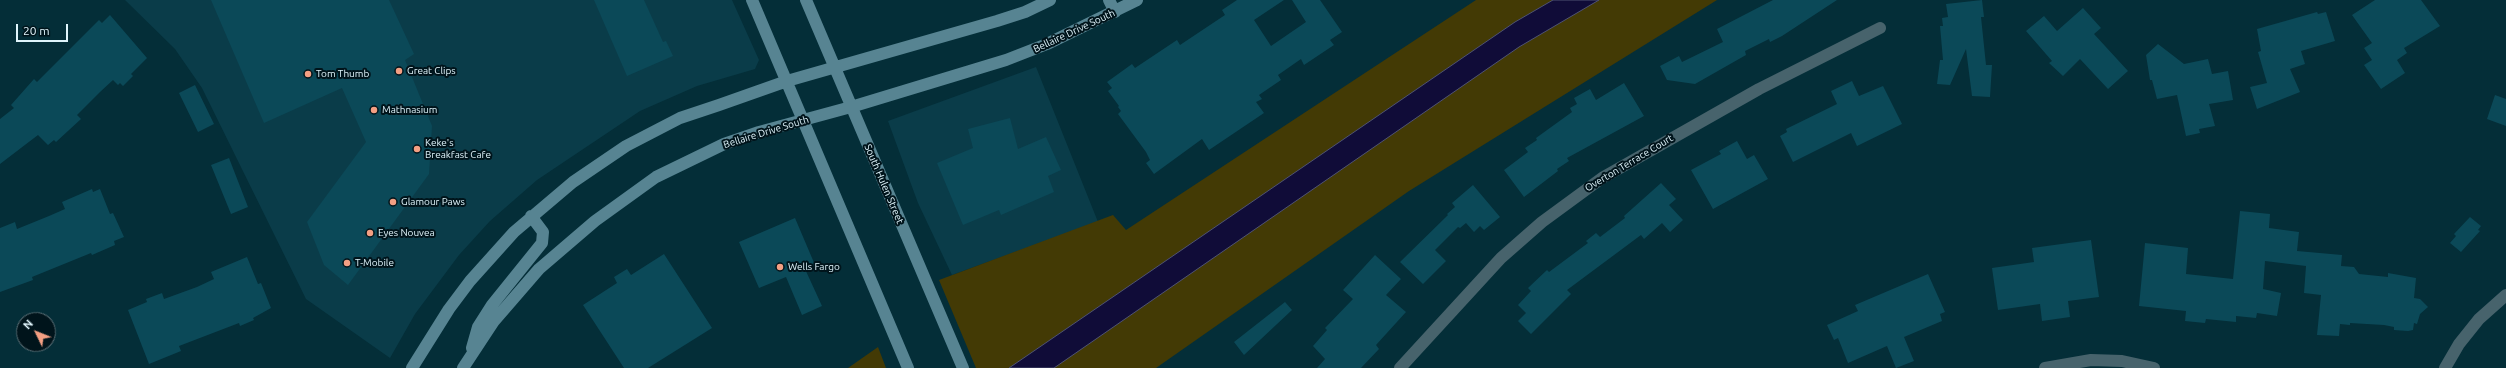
<!DOCTYPE html>
<style>
body{margin:0}
#map{position:relative;width:2506px;height:368px;overflow:hidden;background:#042e38;font-family:Ubuntu,sans-serif}
canvas{display:block}
.north{position:absolute;left:16px;top:312px;width:40px;height:40px;box-sizing:border-box;background:#00141b;border:1px solid #5a6e75;border-radius:50%;rotate:313deg;font-size:11px;font-weight:700;line-height:16px;text-align:center;color:#e0f5fc}
.north::after{content:'';display:block;margin:auto;width:14px;height:18px;background:#f39f83;clip-path:polygon(50% 0,100% 100%,50% 72%,0 100%)}
.scale{position:absolute;left:16px;top:24px;width:52px;height:18px;box-sizing:border-box;border:2px solid #e0f5fc;border-top:0;padding-left:5px;font-size:12px;line-height:14px;white-space:nowrap;color:#e0f5fc;-webkit-text-stroke:3px #00141b;paint-order:stroke}
</style>
<div id="map">
<canvas width="2506" height="368"></canvas>
<div class="north">N</div>
<div class="scale">20 m</div>
</div>
<script>
const ctx = document.querySelector('canvas').getContext('2d');
ctx.lineJoin = 'round';
function fillPath(path, color) { ctx.fillStyle = color; ctx.fill(path, 'evenodd'); }
const shape = rows => new Path2D(rows.map(r => 'M' + r).join(''));
function strokePath(path, color, width, dash) { ctx.strokeStyle = color; ctx.lineWidth = width; ctx.lineCap = dash ? 'butt' : 'round'; ctx.setLineDash(dash || []); ctx.stroke(path); }
function write(font, color, halo, rows, align = 'center') {
  ctx.font = font + ' Ubuntu,sans-serif'; ctx.lineWidth = 4; ctx.setLineDash([]); ctx.textBaseline = 'middle'; ctx.strokeStyle = halo; ctx.fillStyle = color; for (const [text, x, y, turn = 0] of rows) {
    ctx.save(); ctx.translate(x, y); ctx.rotate((+turn || 0) * Math.PI / 180); ctx.textAlign = isNaN(turn) ? turn : align; if (halo) ctx.strokeText(text, 0, 0); ctx.fillText(text, 0, 0); ctx.restore();
  }
}
const built = shape([
 [125,0,732,0,759,60,755,69,697,86,640,111,537,180,490,221,459,255,415,314,390,358,306,299,202,88,175,49],
 [1036,67,1098,222,952,275,918,203,888,121]
]);
const green = shape([
 [1476,0,1717,0,1409,191,1156,368,976,368,939,280,1113,215,1126,230],
 [878,347,886,368,848,368]
]);
const water = shape([
 [1553,0,1599,0,1519,47,1054,368,1009,368,1515,22,1553,0]
]);
const building = shape([
 [211,0,389,0,414,54,405,60,432,126,429,174,348,285,324,265,307,222,366,142,342,88,264,123],
 [594,0,644,0,663,42,666,41,673,56,627,76],
 [1237,0,1284,0,1254,20,1271,46,1306,22,1292,0,1320,0,1342,32,1330,40,1334,45,1304,65,1301,59,1278,75,1281,80,1259,95,1262,99,1256,102,1264,113,1209,150,1202,139,1154,174,1146,163,1150,160,1146,152,1118,114,1121,111,1118,107,1119,106,1108,91,1112,88,1107,82,1132,64,1135,68,1177,40,1180,45,1225,15,1222,10],
 [1773,0,1837,0,1782,36,1770,42,1769,39,1745,51,1746,55,1695,84,1667,80,1660,66,1679,56,1682,62,1723,42,1717,29],
 [1982,0,1984,17,1981,17,1986,65,1992,65,1990,97,1972,96,1966,49,1950,85,1937,84,1940,60,1943,60,1940,26,1943,26,1942,18,1948,17,1946,4],
 [2375,0,2421,0,2440,26,2404,48,2407,53,2397,60,2405,73,2381,89,2364,65,2372,60,2364,48,2372,43,2352,15],
 [2083,8,2101,28,2094,34,2128,71,2108,89,2080,59,2063,76,2049,63,2052,61,2026,31,2044,16,2057,31],
 [2317,12,2318,14,2326,12,2335,41,2301,51,2305,64,2290,69,2300,92,2257,109,2250,87,2267,83,2258,52,2261,51,2257,29],
 [110,15,147,58,131,74,133,76,123,86,120,83,118,85,113,80,100,92,77,115,81,119,56,142,54,140,48,145,38,135,0,164,0,119,14,108,11,105,34,79,37,82,99,20,102,23],
 [2158,44,2184,64,2208,59,2212,74,2228,71,2233,100,2209,104,2215,126,2199,129,2200,133,2186,136,2177,95,2157,99,2152,80,2150,80,2146,55],
 [1852,81,1859,96,1883,86,1902,124,1857,146,1851,133,1793,162,1780,136,1787,132,1786,129,1837,104,1831,91],
 [1624,83,1644,116,1567,158,1569,161,1557,169,1558,171,1524,197,1504,170,1528,152,1525,148,1537,140,1536,138,1572,112,1570,108,1577,104,1574,98,1590,89,1596,100],
 [195,85,214,124,198,132,179,93],
 [2495,95,2506,99,2506,126,2487,119],
 [1010,118,1018,149,1046,137,1061,170,1048,176,1054,192,1001,215,999,210,963,225,937,163,973,148,968,129],
 [1737,141,1747,159,1754,155,1768,179,1713,209,1691,170,1721,154,1719,151],
 [229,158,248,207,231,214,211,165],
 [1661,183,1676,199,1669,205,1683,220,1670,232,1662,223,1644,239,1641,235,1567,290,1571,294,1531,334,1518,321,1526,313,1518,305,1531,291,1528,288,1547,270,1549,272,1588,243,1586,241,1596,233,1600,237,1625,218,1624,216],
 [1473,185,1500,217,1484,230,1480,226,1474,232,1466,223,1460,228,1458,227,1435,250,1446,261,1423,284,1400,262,1448,215,1447,214,1455,207,1452,203],
 [92,189,93,192,100,189,110,214,113,213,124,237,114,241,115,245,92,255,91,253,32,277,33,280,0,292,0,228,15,222,17,229,49,216,65,209,62,202],
 [2240,211,2270,214,2269,228,2299,232,2297,251,2342,255,2341,266,2354,267,2359,274,2388,277,2388,273,2416,278,2414,298,2420,299,2428,307,2420,314,2417,324,2414,323,2413,330,2408,331,2394,330,2394,327,2384,325,2350,323,2350,325,2340,324,2339,336,2317,335,2321,295,2304,293,2306,266,2265,261,2263,289,2281,293,2277,316,2257,313,2256,318,2236,316,2236,322,2206,319,2205,323,2185,321,2186,311,2139,306,2145,243,2188,248,2186,274,2233,279],
 [2470,217,2481,226,2478,230,2480,231,2461,252,2450,243,2456,236,2454,234],
 [795,218,815,265,805,269,822,306,802,315,786,277,759,288,739,242],
 [2091,240,2099,297,2068,301,2070,317,2042,321,2040,304,1998,310,1992,268,2034,262,2032,248],
 [664,254,712,328,648,368,624,368,583,305,617,283,614,277,627,269,631,275],
 [1375,255,1401,279,1386,295,1406,312,1376,345,1379,349,1361,368,1317,368,1325,359,1313,346,1327,330,1325,328,1353,299,1343,290],
 [247,257,258,284,261,283,271,308,253,318,254,320,240,326,239,323,179,346,181,351,149,364,128,310,147,302,146,299,162,293,164,299,197,287,214,279,211,272],
 [1928,274,1945,312,1940,314,1942,321,1904,337,1914,361,1896,368,1887,346,1848,363,1838,338,1834,340,1827,325,1858,311,1855,305],
 [1285,302,1292,310,1244,355,1234,342]
]);
const street = shape([
 [1400,368,1501,258,1542,222,1602,178,1759,89,1880,28],
 [2045,368,2091,360,2122,361,2154,368],
 [2445,368,2459,344,2479,319,2506,295]
]);
const secondary = shape([
 [752,0,908,368],
 [806,0,963,368],
 [1109,0,1115,12],
 [472,348,478,327,492,305,542,243,543,232,531,216],
 [412,368,449,309,470,281,514,232,573,182,626,146,680,118,719,105,787,81,997,21,1025,12,1050,0],
 [463,368,494,321,539,269,595,221,656,177,724,144,759,132,851,107,1006,60,1047,44,1137,0]
]);
const markers = [
 [399,71,4,"#f39f83"],
 [308,74,4,"#f39f83"],
 [374,110,4,"#f39f83"],
 [417,149,4,"#f39f83"],
 [393,202,4,"#f39f83"],
 [370,233,4,"#f39f83"],
 [347,263,4,"#f39f83"],
 [780,267,4,"#f39f83"]
];
const streetNames = [
 ["Bellaire Drive South",1074,31,-25],
 ["Bellaire Drive South",766,132,-17],
 ["Overton Terrace Court",1629,163,-31],
 ["South Hulen Street",884,184,67]
];
const poiNames = [
 ["Great Clips",407,71],
 ["Tom Thumb",316,74],
 ["Mathnasium",382,110],
 ["Keke's",425,143],
 ["Breakfast Cafe",425,155],
 ["Glamour Paws",401,202],
 ["Eyes Nouvea",378,233],
 ["T-Mobile",355,263],
 ["Wells Fargo",788,267]
];
fillPath(built, '#0a3c49');
fillPath(green, '#433a05');
fillPath(water, '#100c38');
strokePath(water, '#4e5273', 1);
fillPath(building, '#0b4958');
strokePath(street, '#47636c', 12);
strokePath(secondary, '#578492', 12);
for (const [x, y, r, color] of markers) { const dot = new Path2D(); dot.arc(x, y, r, 0, 2 * Math.PI); ctx.fillStyle = color; ctx.fill(dot); strokePath(dot, '#00141b', 1.5); }
write('10px', '#e0f5fc', '#00141b', streetNames);
write('10px', '#e0f5fc', '#00141b', poiNames, 'left');
</script>
